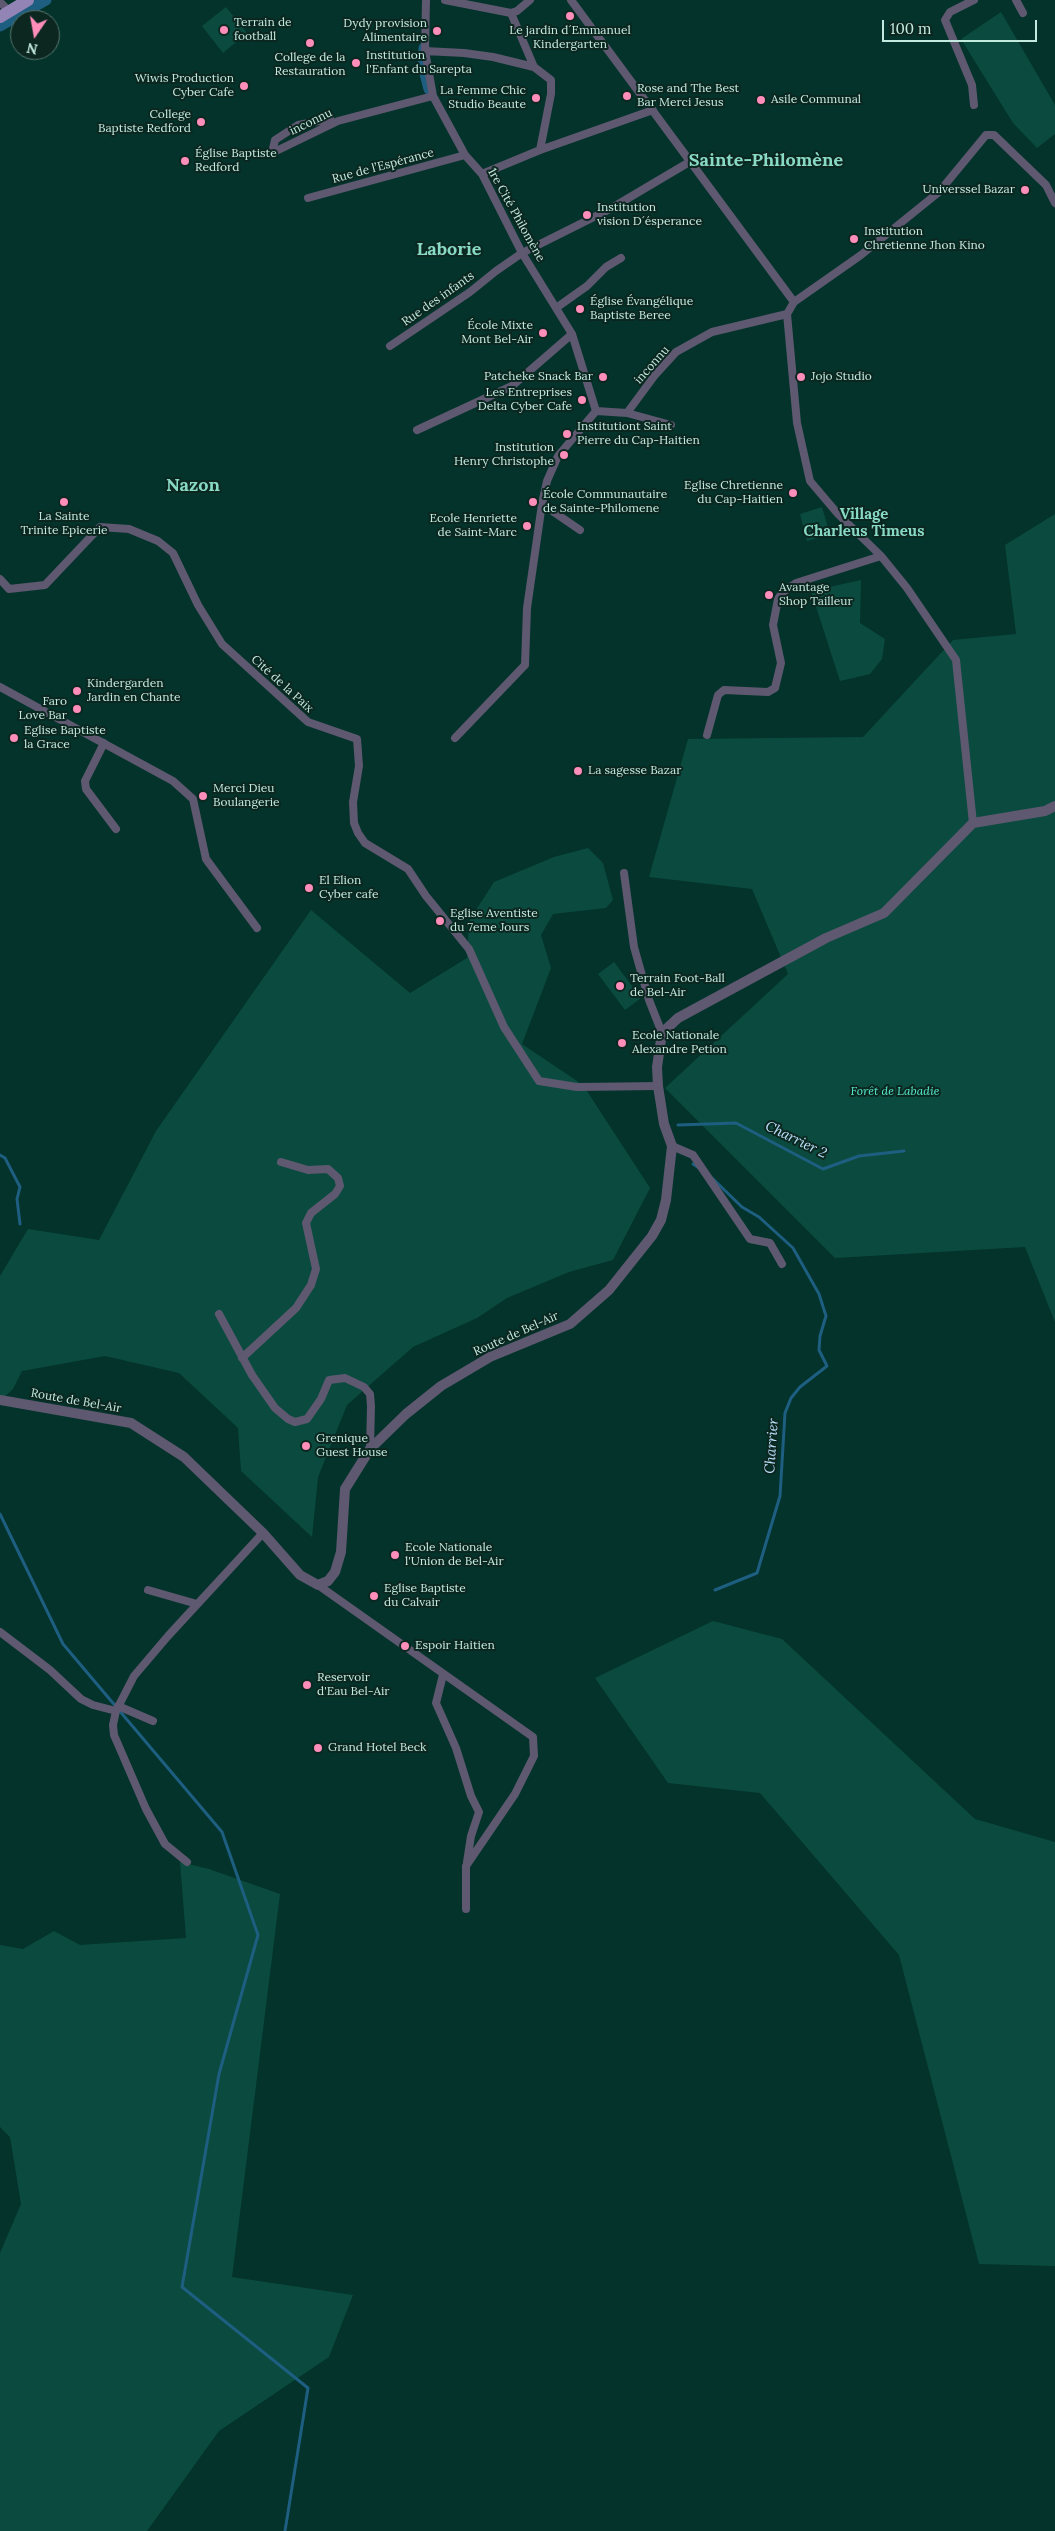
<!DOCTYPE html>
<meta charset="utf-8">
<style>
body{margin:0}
#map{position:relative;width:1055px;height:2531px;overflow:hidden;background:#03332a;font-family:Lora,serif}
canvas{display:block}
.north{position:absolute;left:10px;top:10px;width:50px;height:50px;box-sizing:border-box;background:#0c2620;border:1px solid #55746c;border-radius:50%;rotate:192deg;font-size:14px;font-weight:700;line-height:20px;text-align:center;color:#c3eadf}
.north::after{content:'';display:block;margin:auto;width:18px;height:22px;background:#ff8eba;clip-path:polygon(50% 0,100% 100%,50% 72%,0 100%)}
.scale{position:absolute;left:882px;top:20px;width:155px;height:22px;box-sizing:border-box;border:2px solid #c3eadf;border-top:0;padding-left:6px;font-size:15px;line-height:18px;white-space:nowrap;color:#c3eadf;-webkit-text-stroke:4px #0c2620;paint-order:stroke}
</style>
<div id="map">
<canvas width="1055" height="2531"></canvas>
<div class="north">N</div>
<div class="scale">100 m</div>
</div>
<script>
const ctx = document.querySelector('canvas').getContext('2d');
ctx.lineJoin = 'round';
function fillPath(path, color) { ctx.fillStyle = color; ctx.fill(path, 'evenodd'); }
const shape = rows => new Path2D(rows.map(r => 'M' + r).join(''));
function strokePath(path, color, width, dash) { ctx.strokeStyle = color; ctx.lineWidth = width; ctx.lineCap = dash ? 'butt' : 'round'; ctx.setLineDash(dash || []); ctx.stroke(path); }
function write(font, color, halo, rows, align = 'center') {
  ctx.font = font + ' Lora,serif'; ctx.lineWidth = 4; ctx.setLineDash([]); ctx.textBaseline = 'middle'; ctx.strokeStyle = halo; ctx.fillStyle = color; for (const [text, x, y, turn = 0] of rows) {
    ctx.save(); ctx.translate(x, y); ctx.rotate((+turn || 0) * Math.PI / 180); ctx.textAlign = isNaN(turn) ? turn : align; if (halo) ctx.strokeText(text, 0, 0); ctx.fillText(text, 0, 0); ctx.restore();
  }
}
const green = shape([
 [226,7,247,33,223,53,202,26],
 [1001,12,1055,105,1055,134,1037,148,1013,123,961,39],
 [822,507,830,535,807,541,800,514],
 [1055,514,1055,1322,1025,1247,835,1258,665,1088,788,974,752,889,649,877,688,739,863,737,953,640,1016,634,1005,545],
 [861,580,860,623,885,639,882,659,870,674,840,681,811,591],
 [588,848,603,863,613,900,606,908,553,914,541,935,551,968,522,1044,583,1085,650,1188,613,1260,569,1272,507,1298,477,1318,413,1347,347,1405,318,1477,312,1537,241,1471,238,1428,179,1373,105,1356,22,1371,13,1389,0,1401,0,1276,28,1229,99,1240,156,1131,311,910,410,993,467,958,469,921,494,882,554,857],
 [614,962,641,998,625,1010,598,974],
 [713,1621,782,1639,975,1819,1055,1842,1055,2266,979,2264,899,1955,760,1793,668,1783,595,1678],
 [180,1862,209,1869,280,1894,232,2277,353,2295,329,2357,219,2431,147,2531,0,2531,0,2253,21,2204,10,2137,0,2127,0,1945,23,1949,54,1931,80,1945,186,1938]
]);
const stream = shape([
 [678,1125,736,1123,823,1169,859,1156,904,1151],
 [0,1155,5,1158,20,1187,17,1199,20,1224],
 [693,1164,699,1168],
 [712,1178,742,1207,759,1217,793,1248,819,1294,826,1316,820,1336,819,1350,827,1366,800,1387,791,1398,785,1413,780,1496,757,1573,715,1590],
 [0,1514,63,1644,222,1832,258,1935,219,2074,182,2287,308,2388,285,2531]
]);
const canal = shape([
 [0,26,46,0],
 [424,48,423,66,429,89]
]);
const minor = shape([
 [426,0,425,51,433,96,465,155,482,174,522,253,572,334,596,411],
 [445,0,511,13,517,11,530,0],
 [571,0,794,302],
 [1016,0,1023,13],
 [0,2,9,11],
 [511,13,534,67],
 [425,51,464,53,493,57,534,67,551,80,551,94,540,150],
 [974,105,972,85,945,20,950,12,974,0],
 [330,119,298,125,275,140,272,153,338,121,433,96],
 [482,174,540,150,653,110],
 [308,198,465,155],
 [556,308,587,286,606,267,621,258],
 [390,346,470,292,496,271,522,253,610,209,691,161],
 [596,411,627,413,655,375,676,352,712,332,787,314],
 [627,413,671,425],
 [417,430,512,386,572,334],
 [542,504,580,530],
 [0,579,9,589,45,585,100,527,129,529,158,541,173,553,198,605,222,644,308,722,357,739,359,766,353,802,354,823,358,833,365,843,408,869,426,896,469,949,504,1027,539,1081,577,1087,658,1086],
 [0,687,173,781,193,799,206,859,257,928],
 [707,735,718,695,724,690,768,692,775,688,781,663,773,625,778,599,782,593,796,583,881,556],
 [455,738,525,665,527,608,542,504,547,481,558,456,596,411],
 [104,743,85,781,86,789,116,829],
 [973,823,956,660,907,588,881,556,838,514,810,481,797,423,787,314,794,302,861,255,939,192,986,135,994,135,1046,185,1055,203],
 [624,873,634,947,649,1000,662,1033],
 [672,1146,693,1155,750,1239,770,1243,782,1264],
 [219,1314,252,1375,275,1408,288,1419,295,1422,307,1419,321,1399,329,1380,345,1378,364,1387,370,1394,371,1406,370,1449],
 [242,1358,296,1308,311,1285,316,1269,306,1223,311,1213,335,1194,340,1186,338,1178,328,1169,308,1170,281,1162],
 [318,1585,533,1737,534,1756,515,1794,466,1866,466,1909],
 [148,1590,197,1604],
 [0,1632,50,1670,81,1699,93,1705,116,1711],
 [443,1675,436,1703,456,1748,471,1796,479,1812,471,1836,467,1862],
 [118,1706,153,1721],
 [187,1862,165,1844,146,1809,114,1735,113,1725,116,1711,134,1676,168,1636,263,1533]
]);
const tertiary = shape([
 [0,1400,131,1423,184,1457,263,1533,300,1575,318,1585,328,1581,335,1572,341,1552,345,1489,370,1449,406,1414,441,1386,490,1357,570,1324,609,1290,652,1236,661,1220,666,1200,672,1146,664,1124,658,1086,657,1067,662,1033,678,1018,826,938,884,913,973,823,1045,811,1055,806]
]);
const primary = shape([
 [0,17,28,0]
]);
const markers = [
 [570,16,5,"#ff8eba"],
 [224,30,5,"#ff8eba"],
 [437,31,5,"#ff8eba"],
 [310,43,5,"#ff8eba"],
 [356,63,5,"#ff8eba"],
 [244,86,5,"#ff8eba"],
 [627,96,5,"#ff8eba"],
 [536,98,5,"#ff8eba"],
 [761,100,5,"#ff8eba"],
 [201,122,5,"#ff8eba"],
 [185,161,5,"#ff8eba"],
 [1025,190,5,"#ff8eba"],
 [587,215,5,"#ff8eba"],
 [854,239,5,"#ff8eba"],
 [580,309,5,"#ff8eba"],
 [543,333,5,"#ff8eba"],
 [603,377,5,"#ff8eba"],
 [801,377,5,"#ff8eba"],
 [582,400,5,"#ff8eba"],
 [567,434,5,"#ff8eba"],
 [564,455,5,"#ff8eba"],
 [793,493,5,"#ff8eba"],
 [64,502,5,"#ff8eba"],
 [533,502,5,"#ff8eba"],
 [527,526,5,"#ff8eba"],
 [769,595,5,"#ff8eba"],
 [77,691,5,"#ff8eba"],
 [77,709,5,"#ff8eba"],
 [14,738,5,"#ff8eba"],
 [578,771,5,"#ff8eba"],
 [203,796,5,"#ff8eba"],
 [309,888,5,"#ff8eba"],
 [440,921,5,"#ff8eba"],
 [620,986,5,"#ff8eba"],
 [622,1043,5,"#ff8eba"],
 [306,1446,5,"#ff8eba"],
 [395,1555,5,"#ff8eba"],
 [374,1596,5,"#ff8eba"],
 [405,1646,5,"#ff8eba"],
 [307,1685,5,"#ff8eba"],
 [318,1748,5,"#ff8eba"]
];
const poiNames = [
 ["Terrain de",234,23],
 ["football",234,37],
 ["Dydy provision",427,24,"right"],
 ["Alimentaire",427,38,"right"],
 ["Le jardin d´Emmanuel",570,31,"center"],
 ["Kindergarten",570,45,"center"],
 ["Institution",366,56],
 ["l'Enfant du Sarepta",366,70],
 ["College de la",310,58,"center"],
 ["Restauration",310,72,"center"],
 ["Wiwis Production",234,79,"right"],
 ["Cyber Cafe",234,93,"right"],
 ["Rose and The Best",637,89],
 ["Bar Merci Jesus",637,103],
 ["La Femme Chic",526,91,"right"],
 ["Studio Beaute",526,105,"right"],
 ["Asile Communal",771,100],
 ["College",191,115,"right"],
 ["Baptiste Redford",191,129,"right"],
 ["Église Baptiste",195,154],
 ["Redford",195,168],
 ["Universsel Bazar",1015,190,"right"],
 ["Institution",597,208],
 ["vision D´ésperance",597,222],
 ["Institution",864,232],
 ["Chretienne Jhon Kino",864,246],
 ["Église Évangélique",590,302],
 ["Baptiste Beree",590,316],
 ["École Mixte",533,326,"right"],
 ["Mont Bel-Air",533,340,"right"],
 ["Patcheke Snack Bar",593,377,"right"],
 ["Jojo Studio",811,377],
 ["Les Entreprises",572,393,"right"],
 ["Delta Cyber Cafe",572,407,"right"],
 ["Institutiont Saint",577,427],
 ["Pierre du Cap-Haitien",577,441],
 ["Institution",554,448,"right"],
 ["Henry Christophe",554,462,"right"],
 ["Eglise Chretienne",783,486,"right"],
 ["du Cap-Haitien",783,500,"right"],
 ["École Communautaire",543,495],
 ["de Sainte-Philomene",543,509],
 ["La Sainte",64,517,"center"],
 ["Trinite Epicerie",64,531,"center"],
 ["Ecole Henriette",517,519,"right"],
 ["de Saint-Marc",517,533,"right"],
 ["Avantage",779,588],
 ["Shop Tailleur",779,602],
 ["Kindergarden",87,684],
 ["Jardin en Chante",87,698],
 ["Faro",67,702,"right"],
 ["Love Bar",67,716,"right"],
 ["Eglise Baptiste",24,731],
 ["la Grace",24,745],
 ["La sagesse Bazar",588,771],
 ["Merci Dieu",213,789],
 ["Boulangerie",213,803],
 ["El Elion",319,881],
 ["Cyber cafe",319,895],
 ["Eglise Aventiste",450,914],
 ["du 7eme Jours",450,928],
 ["Terrain Foot-Ball",630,979],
 ["de Bel-Air",630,993],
 ["Ecole Nationale",632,1036],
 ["Alexandre Petion",632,1050],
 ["Grenique",316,1439],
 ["Guest House",316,1453],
 ["Ecole Nationale",405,1548],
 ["l'Union de Bel-Air",405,1562],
 ["Eglise Baptiste",384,1589],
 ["du Calvair",384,1603],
 ["Espoir Haitien",415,1646],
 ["Reservoir",317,1678],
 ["d'Eau Bel-Air",317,1692],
 ["Grand Hotel Beck",328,1748]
];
const streetNames = [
 ["inconnu",311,122,-26],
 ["Rue de l’Espérance",383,166,-15],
 ["1re Cité Philomène",516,215,61],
 ["Rue des infants",438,299,-35],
 ["inconnu",652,365,-49],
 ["Cité de la Paix",282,684,42],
 ["Route de Bel-Air",516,1334,-24],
 ["Route de Bel-Air",76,1401,10]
];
const parkNames = [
 ["Forêt de Labadie",895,1092]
];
const waterNames = [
 ["Charrier 2",796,1140,26],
 ["Charrier",772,1446,-86]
];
const quarterNames = [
 ["Village",864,515],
 ["Charleus Timeus",864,532]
];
const districtNames = [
 ["Sainte-Philomène",766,161],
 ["Laborie",449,250],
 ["Nazon",193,486]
];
fillPath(green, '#0b4b3f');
strokePath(stream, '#1e5e81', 3);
strokePath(canal, '#1e5e81', 11);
strokePath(minor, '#5e5870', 8);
strokePath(tertiary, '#5e5870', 10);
strokePath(primary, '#9285b5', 12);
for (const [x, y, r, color] of markers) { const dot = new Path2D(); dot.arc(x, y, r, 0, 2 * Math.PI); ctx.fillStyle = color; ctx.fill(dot); strokePath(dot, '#0c2620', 2); }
write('12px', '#c3eadf', '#0c2620', poiNames, 'left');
write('12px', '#c3eadf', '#0c2620', streetNames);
write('italic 12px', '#55edcd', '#0c2620', parkNames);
write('italic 14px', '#b9e1fa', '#0c2620', waterNames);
write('bold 15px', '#88dac5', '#0c2620', quarterNames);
write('bold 18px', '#88dac5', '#0c2620', districtNames);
</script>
